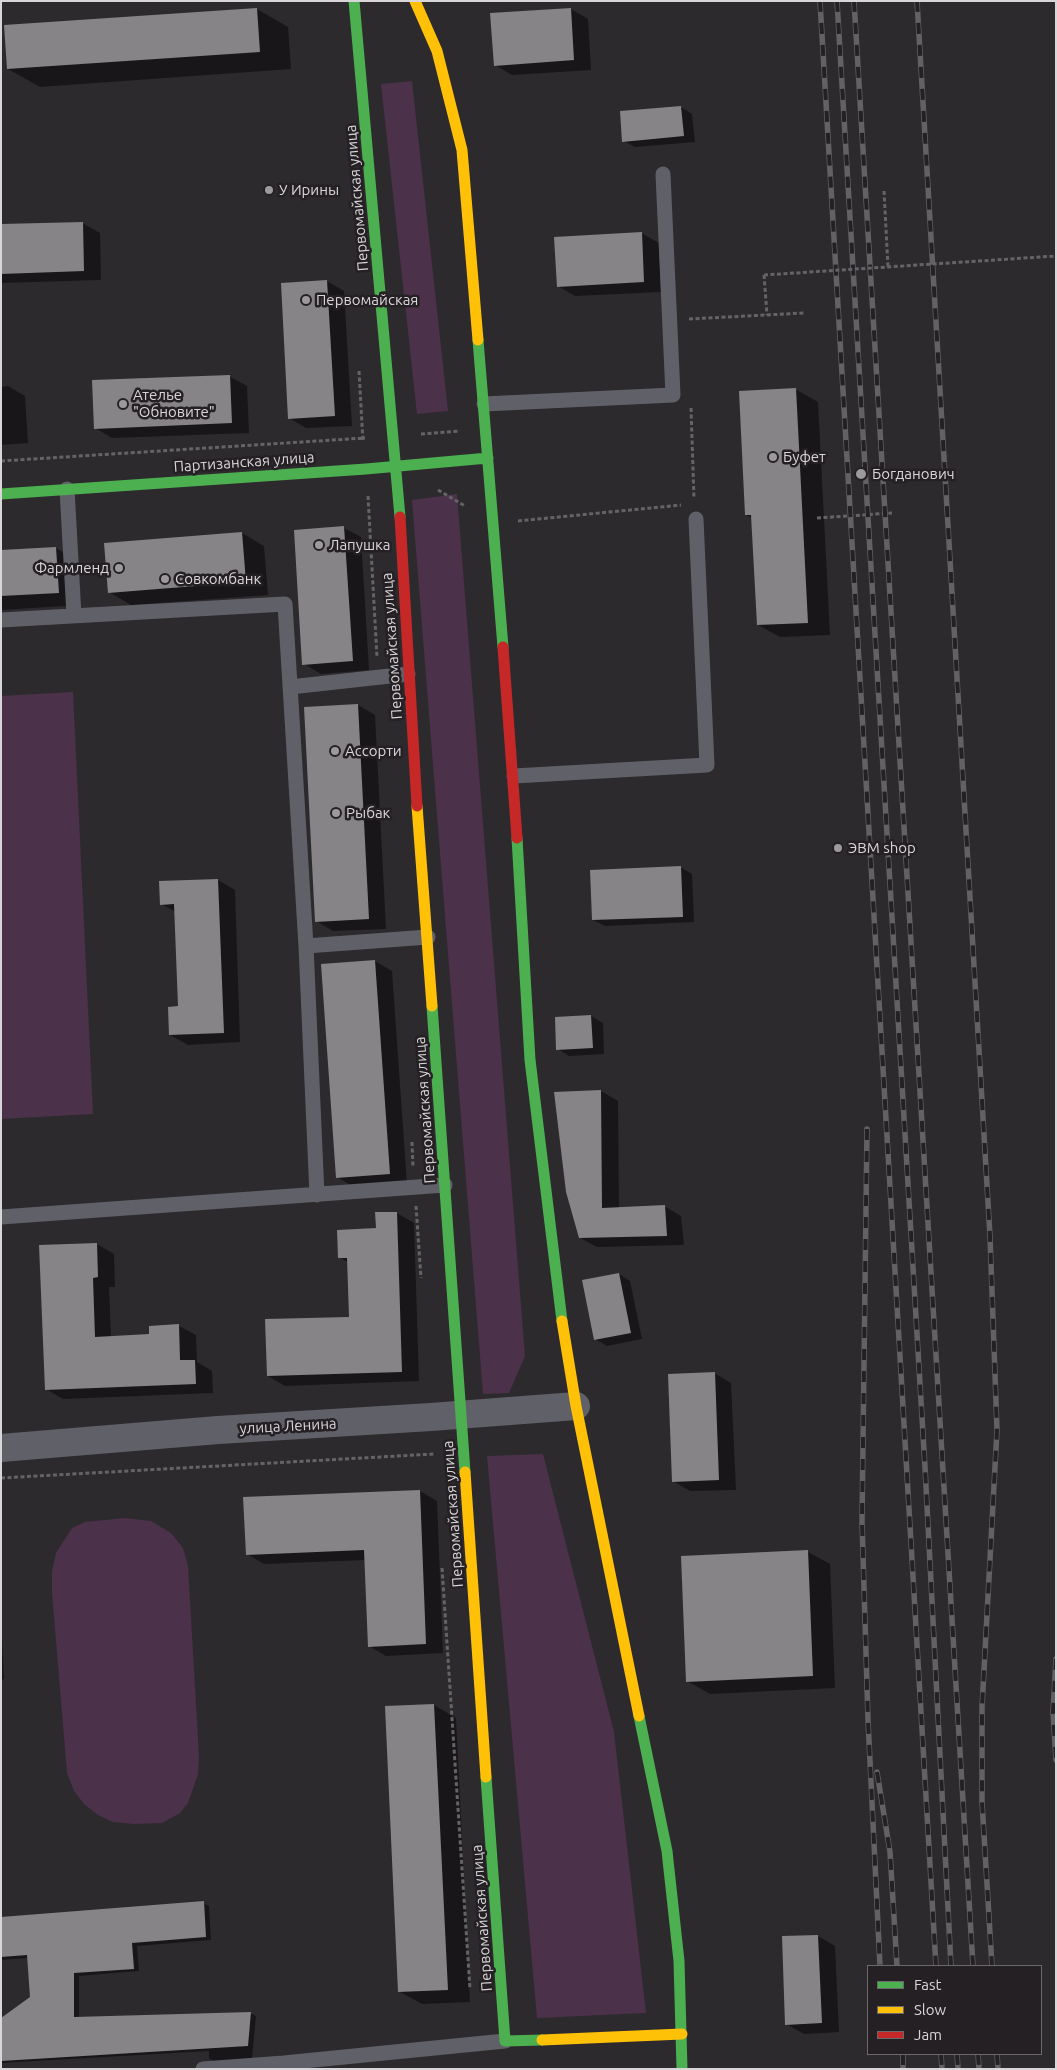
<!DOCTYPE html>
<meta charset="utf-8">
<style>
body{margin:0}
#map{position:relative;width:1057px;height:2070px;overflow:hidden;background:#2d2a2d;font-family:Ubuntu,sans-serif}
canvas{display:block}
.frame{position:absolute;inset:0;border:2px solid #d9d6d9;pointer-events:none}
.legend{position:absolute;left:867px;top:1965px;width:175px;height:90px;box-sizing:border-box;background:#242024;border:1px solid #6c696c;margin:0;padding:6px 9px;list-style:none;font-size:15px;color:#d9d6d9}
.legend li{display:flex;align-items:center;gap:10px;height:25px}
.legend b{width:25px;border:1px solid #6c696c}
</style>
<div id="map">
<canvas width="1057" height="2070"></canvas>
<div class="frame"></div>
<ul class="legend">
<li><b style="height:6px;background:#4caf50"></b>Fast</li>
<li><b style="height:6px;background:#ffc107"></b>Slow</li>
<li><b style="height:6px;background:#c62828"></b>Jam</li>
</ul>
</div>
<script>
const ctx = document.querySelector('canvas').getContext('2d');
ctx.lineJoin = 'round';
function fillPath(path, color) { ctx.fillStyle = color; ctx.fill(path, 'evenodd'); }
const shape = rows => new Path2D(rows.map(r => 'M' + r).join(''));
function strokePath(path, color, width, dash) { ctx.strokeStyle = color; ctx.lineWidth = width; ctx.lineCap = dash ? 'butt' : 'round'; ctx.setLineDash(dash || []); ctx.stroke(path); }
function write(font, color, halo, rows, align = 'center') {
  ctx.font = font + ' Ubuntu,sans-serif'; ctx.lineWidth = 5; ctx.setLineDash([]); ctx.textBaseline = 'middle'; ctx.strokeStyle = halo; ctx.fillStyle = color; for (const [text, x, y, turn = 0] of rows) {
    ctx.save(); ctx.translate(x, y); ctx.rotate((+turn || 0) * Math.PI / 180); ctx.textAlign = isNaN(turn) ? turn : align; if (halo) ctx.strokeText(text, 0, 0); ctx.fillText(text, 0, 0); ctx.restore();
  }
}
const green = shape([
 [412,81,448,411,417,414,381,84],
 [457,494,525,1356,509,1393,483,1394,412,500],
 [73,692,93,1114,1,1119,1,696],
 [543,1454,614,1732,646,2013,537,2018,487,1456],
 [125,1518,151,1521,171,1533,183,1548,188,1566,199,1756,198,1774,188,1803,180,1813,162,1823,134,1824,113,1822,98,1815,84,1804,74,1791,67,1773,52,1593,52,1571,56,1553,72,1528,85,1522]
]);
const shadow = shape([
 [257,9,288,27,291,69,40,87,8,69],
 [571,9,588,19,591,70,512,75,495,65],
 [681,107,692,114,695,142,635,147,624,141],
 [82,223,100,233,101,280,1,283,1,225],
 [641,233,659,243,661,292,575,296,558,286],
 [327,281,344,291,352,426,306,428,289,418],
 [229,376,247,386,249,433,112,438,95,428],
 [8,386,25,396,28,443,1,445,1,387],
 [795,389,818,402,830,635,780,637,758,625,752,518,746,515],
 [344,528,361,537,369,670,321,674,304,664],
 [242,533,264,546,268,595,131,605,109,592],
 [56,548,78,561,81,605,1,610,1,552],
 [358,705,375,715,386,929,333,931,316,921],
 [680,867,692,874,694,922,605,926,593,920],
 [218,880,235,890,240,1042,188,1045,170,1035,180,1007,176,912,161,904],
 [375,961,392,971,407,1184,354,1187,337,1177],
 [591,1016,603,1023,604,1054,569,1056,558,1049,556,1018],
 [601,1091,618,1101,619,1208,664,1206,681,1216,684,1245,597,1247,580,1238],
 [397,1213,414,1223,419,1381,285,1386,268,1376,351,1318,349,1263,339,1257],
 [97,1244,114,1254,115,1287,109,1287,111,1337,150,1336,179,1326,196,1335,197,1362,212,1371,213,1393,63,1399,46,1389],
 [619,1274,630,1281,642,1339,607,1346,595,1339],
 [714,1373,731,1383,736,1490,690,1491,673,1481],
 [420,1491,437,1501,443,1653,386,1656,369,1646,366,1560,264,1564,247,1554],
 [808,1552,830,1564,835,1688,710,1694,687,1681],
 [1,1615,4,1679,1,1680],
 [434,1705,456,1718,470,2002,422,2004,400,1992,386,1708],
 [203,1903,209,1906,211,1940,137,1946,139,1971,79,1976,79,2018,250,2013,256,2016,252,2059,215,2062,209,2058,209,2051,1,2063,1,2020,32,1997,29,1958,1,1960,1,1918],
 [818,1936,835,1946,839,2032,804,2034,786,2024]
]);
const building = shape([
 [257,8,260,52,7,69,4,25],
 [571,8,574,60,494,66,490,13],
 [681,106,684,136,622,142,620,111],
 [83,222,84,271,1,274,1,224],
 [642,232,644,282,557,287,554,237],
 [327,280,335,416,288,419,281,283],
 [230,375,232,423,94,429,92,380],
 [796,388,808,623,757,625,751,515,745,515,739,391],
 [344,526,353,661,302,665,294,530],
 [242,532,246,582,108,593,104,543],
 [56,547,59,593,1,596,1,550],
 [358,704,369,919,315,922,304,707],
 [681,866,683,917,592,920,590,870],
 [218,879,224,1033,169,1035,168,1007,178,1006,174,904,160,905,159,881],
 [375,960,390,1174,336,1178,321,964],
 [591,1015,593,1048,556,1050,555,1017],
 [601,1090,602,1208,665,1205,667,1236,579,1238,566,1192,554,1092],
 [375,1212,397,1212,402,1372,267,1376,265,1319,349,1317,347,1258,338,1258,337,1230,376,1228],
 [97,1243,98,1277,93,1278,95,1337,149,1334,149,1326,179,1324,180,1360,195,1360,196,1384,45,1390,39,1245],
 [619,1273,631,1333,594,1340,582,1280],
 [715,1372,719,1480,672,1482,668,1374],
 [420,1490,426,1644,368,1647,364,1550,246,1555,243,1497],
 [808,1550,813,1676,686,1682,681,1556],
 [434,1704,448,1990,398,1992,385,1706],
 [204,1901,206,1937,132,1943,134,1969,74,1973,74,2017,251,2012,248,2046,1,2061,1,2018,30,1997,27,1955,1,1957,1,1917],
 [818,1935,822,2023,785,2025,782,1936]
]);
const path = shape([
 [884,191,888,267],
 [764,275,767,315],
 [689,319,804,313],
 [359,371,363,442],
 [691,408,694,499],
 [421,434,460,431],
 [1,461,365,438],
 [438,490,465,506],
 [368,496,377,657],
 [817,518,892,513],
 [518,521,681,505],
 [412,1142,413,1168],
 [416,1206,421,1278],
 [1,1478,434,1454],
 [442,1568,470,1989]
]);
const lane = shape([
 [484,404,673,395,663,174],
 [67,489,74,615],
 [1,620,285,604,306,946,317,1195],
 [290,687,408,674],
 [514,776,707,765,696,519],
 [306,946,428,937],
 [1,1217,445,1185],
 [203,2069,284,2063,505,2041]
]);
const street = shape([
 [1,1448,218,1430,431,1417,576,1406]
]);
const fast = shape([
 [354,1,400,517],
 [478,340,503,647],
 [1,494,366,469,488,458],
 [517,838,530,1060,562,1321],
 [432,1006,465,1472],
 [639,1716,667,1851,679,1961,682,2069],
 [486,1777,505,2041,542,2040]
]);
const slow = shape([
 [415,1,437,51,462,150,478,340],
 [417,806,432,1006],
 [562,1321,576,1406,639,1716],
 [465,1472,486,1777],
 [542,2040,682,2034]
]);
const jam = shape([
 [400,517,417,806],
 [503,647,517,838]
]);
const rail = shape([
 [820,1,936,1966],
 [837,1,925,1467,951,1966],
 [854,1,973,1966],
 [917,1,990,1236,997,1430,982,1707,982,1802,992,1966],
 [867,1129,862,1521,868,1720,880,1966],
 [1056,1659,1053,1712,1056,1760],
 [877,1772,890,1852,897,1966],
 [903,2054,903,2069],
 [941,2054,942,2069],
 [957,2054,958,2069],
 [978,2054,979,2069],
 [997,2054,998,2069]
]);
const pathBridge = shape([
 [764,275,1056,256]
]);
const markers = [
 [269,190,5,"#9d9a9d"],
 [306,300,5,"#9d9a9d"],
 [123,404,5,"#9d9a9d"],
 [773,457,5,"#9d9a9d"],
 [861,474,6,"#9d9a9d"],
 [319,545,5,"#9d9a9d"],
 [119,568,5,"#9d9a9d"],
 [165,579,5,"#9d9a9d"],
 [335,751,5,"#9d9a9d"],
 [336,813,5,"#9d9a9d"],
 [838,848,5,"#9d9a9d"]
];
const poiNames = [
 ["У Ирины",279,190],
 ["Первомайская",316,300],
 ["Ателье",133,395],
 ["\"Обновите\"",133,412],
 ["Буфет",783,457],
 ["Богданович",872,474],
 ["Лапушка",329,545],
 ["Фармленд",109,568,"right"],
 ["Совкомбанк",175,579],
 ["Ассорти",345,751],
 ["Рыбак",346,813],
 ["ЭВМ shop",848,848]
];
const streetNames = [
 ["Первомайская улица",357,198,-95],
 ["Партизанская улица",244,462,-4],
 ["Первомайская улица",392,646,-94],
 ["Первомайская улица",425,1110,-94],
 ["улица Ленина",288,1426,-3],
 ["Первомайская улица",453,1514,-94],
 ["Первомайская улица",482,1918,-94]
];
fillPath(green, '#4b314a');
fillPath(shadow, '#0007');
fillPath(building, '#868486');
strokePath(path, '#646468', 3, [4, 2.5]);
strokePath(lane, '#606168', 15);
strokePath(street, '#606168', 28);
strokePath(fast, '#4caf50', 11);
strokePath(slow, '#ffc107', 11);
strokePath(jam, '#c62828', 11);
strokePath(rail, '#626164', 5.5);
strokePath(rail, '#242024', 4, [11]);
strokePath(pathBridge, '#646468', 3, [4, 2.5]);
for (const [x, y, r, color] of markers) { const dot = new Path2D(); dot.arc(x, y, r, 0, 2 * Math.PI); ctx.fillStyle = color; ctx.fill(dot); strokePath(dot, '#242024', 2); }
write('15px', '#d9d6d9', '#242024', poiNames, 'left');
write('15px', '#d9d6d9', '#242024', streetNames);
</script>
